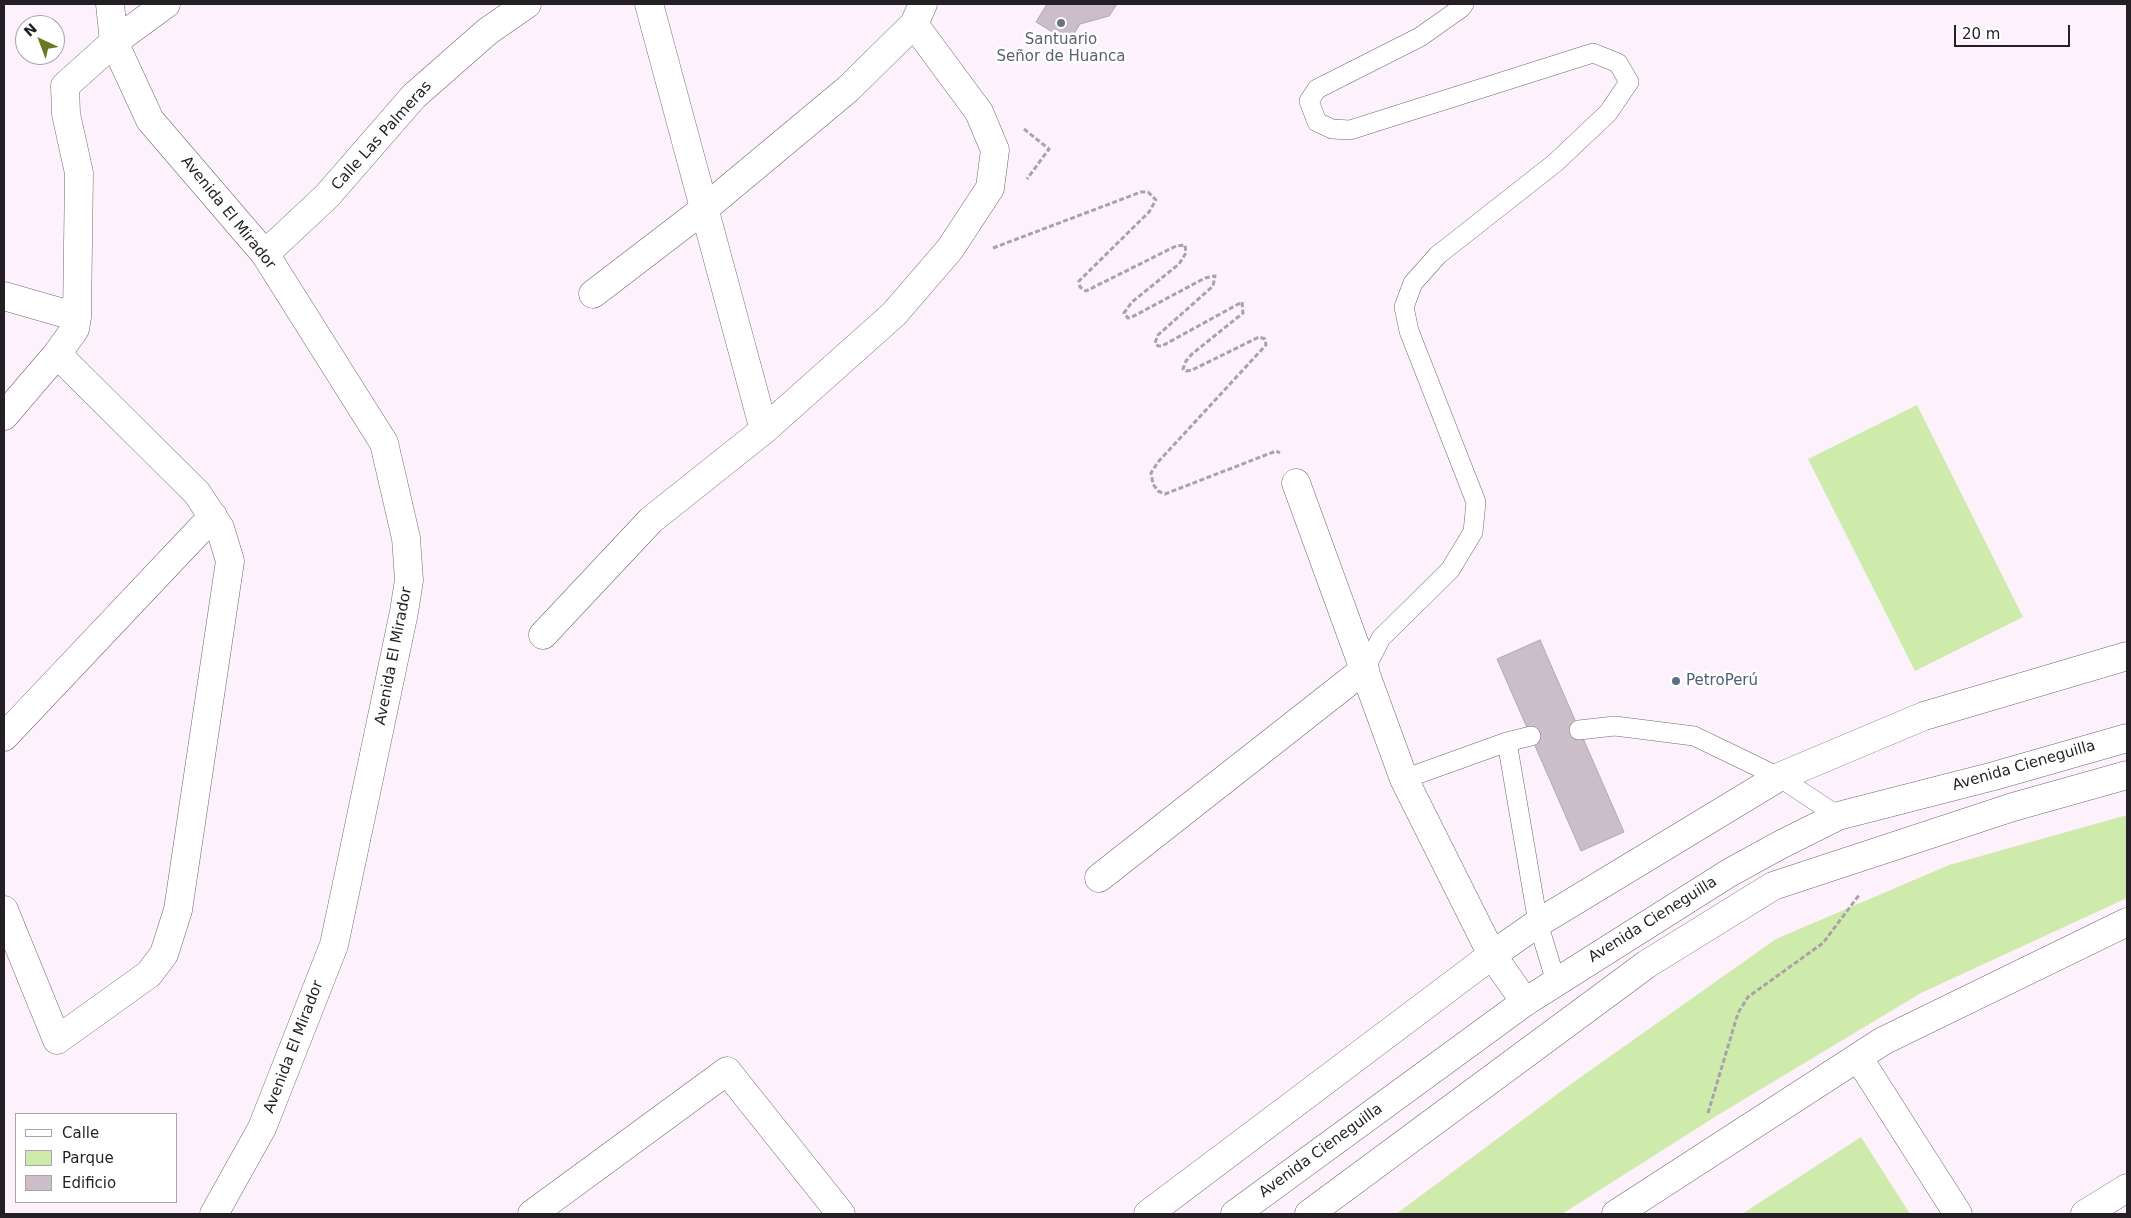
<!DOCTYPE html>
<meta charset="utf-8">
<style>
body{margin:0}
#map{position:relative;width:2131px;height:1218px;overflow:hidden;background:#fdf1fc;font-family:"DejaVu Sans",sans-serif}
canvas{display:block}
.frame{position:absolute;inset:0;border:5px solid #241f24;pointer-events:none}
.legend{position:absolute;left:15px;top:1113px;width:162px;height:90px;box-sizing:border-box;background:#fff;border:1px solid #a7a5a7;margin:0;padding:6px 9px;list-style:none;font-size:15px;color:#241f24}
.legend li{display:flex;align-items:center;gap:10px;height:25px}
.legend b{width:25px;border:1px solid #a7a5a7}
.north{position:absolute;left:15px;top:15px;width:50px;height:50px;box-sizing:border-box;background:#fff;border:1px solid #a7a5a7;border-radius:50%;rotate:317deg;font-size:14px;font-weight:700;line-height:20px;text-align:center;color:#241f24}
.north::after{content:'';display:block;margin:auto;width:18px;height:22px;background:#697926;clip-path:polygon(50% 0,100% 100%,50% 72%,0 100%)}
.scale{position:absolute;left:1954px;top:25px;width:116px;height:22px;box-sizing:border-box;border:2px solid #241f24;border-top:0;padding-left:6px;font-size:15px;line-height:18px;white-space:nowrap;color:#241f24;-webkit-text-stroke:4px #fff;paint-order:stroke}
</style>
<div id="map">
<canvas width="2131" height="1218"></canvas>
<div class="frame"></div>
<ul class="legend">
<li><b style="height:6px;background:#fff"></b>Calle</li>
<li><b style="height:14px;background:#cfebab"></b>Parque</li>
<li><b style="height:14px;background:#cbbec8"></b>Edificio</li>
</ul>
<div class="north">N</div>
<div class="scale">20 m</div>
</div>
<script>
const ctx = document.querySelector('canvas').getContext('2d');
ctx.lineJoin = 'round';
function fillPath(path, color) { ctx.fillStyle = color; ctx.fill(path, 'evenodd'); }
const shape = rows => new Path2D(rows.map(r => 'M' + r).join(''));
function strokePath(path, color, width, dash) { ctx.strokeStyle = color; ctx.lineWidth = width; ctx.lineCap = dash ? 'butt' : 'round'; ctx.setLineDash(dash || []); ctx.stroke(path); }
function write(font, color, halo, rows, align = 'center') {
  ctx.font = font + ' "DejaVu Sans",sans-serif'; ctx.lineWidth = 5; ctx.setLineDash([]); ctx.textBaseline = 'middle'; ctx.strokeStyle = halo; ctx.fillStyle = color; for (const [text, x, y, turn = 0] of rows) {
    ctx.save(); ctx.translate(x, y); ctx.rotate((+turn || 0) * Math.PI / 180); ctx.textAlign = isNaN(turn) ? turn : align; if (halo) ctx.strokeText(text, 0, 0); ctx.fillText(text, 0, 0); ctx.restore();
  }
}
const green = shape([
 [1917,405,2023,617,1915,671,1808,459],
 [2127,815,2127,898,1921,993,1718,1115,1562,1214,1396,1214,1571,1084,1776,939,1949,865],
 [1861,1137,1910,1214,1742,1214]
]);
const building = shape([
 [1047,4,1117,4,1109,16,1080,24,1069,42,1036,22,1047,4],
 [1540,640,1624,832,1581,851,1497,659,1540,640]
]);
const path = shape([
 [1024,129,1049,149,1027,179],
 [993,248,1141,192,1148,192,1156,200,1149,212,1079,281,1080,287,1086,291,1176,246,1185,245,1186,253,1179,264,1132,302,1124,313,1128,318,1132,317,1205,278,1215,276,1213,286,1158,335,1155,343,1158,346,1162,346,1242,302,1243,313,1192,354,1186,361,1183,369,1186,371,1192,370,1259,337,1265,339,1266,345,1158,462,1151,473,1153,484,1158,491,1165,494,1276,451,1280,453],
 [1708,1113,1738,1013,1748,997,1823,943,1859,895]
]);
const service = shape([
 [1365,669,1381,638,1450,570,1473,532,1476,502,1409,331,1404,307,1413,283,1438,255,1555,163,1608,113,1629,82,1618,63,1593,53,1350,130,1332,129,1317,122,1309,101,1317,89,1420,37,1461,8,1464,4],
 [1579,730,1615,726,1694,736,1779,777,1838,816],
 [1507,742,1538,923,1556,982],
 [1404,779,1507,742,1531,736]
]);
const minor = shape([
 [649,4,764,430],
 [265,254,327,196,414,96,488,31,527,4],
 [593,294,704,209,848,89,914,24,923,4],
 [4,296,77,317],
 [4,416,57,354,75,329,77,317,79,173,66,114,65,86,114,42,166,4],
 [1296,483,1404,779,1492,955,1525,1002],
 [543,635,651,520,764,430,894,314,950,249,990,188,995,150,979,112,914,24],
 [4,737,213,516],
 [1099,878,1365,669],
 [4,910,57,1040,149,974,164,954,178,910,230,561,220,528,197,493,57,354],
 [1858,1057,1958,1214],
 [532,1214,727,1071,841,1214],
 [1148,1214,1492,955,1538,923,1779,777,1924,716,2127,656],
 [1616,1214,1883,1041,2127,922],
 [2085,1214,2127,1188]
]);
const tertiary = shape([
 [110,4,114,42,150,120,265,254,384,443,406,538,409,580,404,612,334,945,262,1128,214,1214]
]);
const primary = shape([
 [1235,1214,1525,1002,1729,873,1780,845,1838,816,1994,776,2127,738],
 [1309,1214,1647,964,1773,886,2013,807,2127,775]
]);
const markers = [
 [1061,23,5,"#6b7280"],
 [1676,681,5,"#5c6f8a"]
];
const worshipNames = [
 ["Santuario",1061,40],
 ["Señor de Huanca",1061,57]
];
const streetNames = [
 ["Calle Las Palmeras",382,136,-48],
 ["Avenida El Mirador",228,213,51],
 ["Avenida El Mirador",394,656,-79],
 ["Avenida Cieneguilla",2024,766,-16],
 ["Avenida Cieneguilla",1653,920,-32],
 ["Avenida El Mirador",294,1047,-69],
 ["Avenida Cieneguilla",1321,1151,-36]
];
const serviceNames = [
 ["PetroPerú",1686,681]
];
fillPath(green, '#cfebab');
fillPath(building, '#cbbec8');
strokePath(building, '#b3a6b0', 1);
strokePath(service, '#726771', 20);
strokePath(minor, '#726771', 29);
strokePath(tertiary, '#726771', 29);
strokePath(primary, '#726771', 29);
strokePath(path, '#aaa1a9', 3, [5, 2.5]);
strokePath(service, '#fff', 19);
strokePath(minor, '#fff', 28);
strokePath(tertiary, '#fff', 28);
strokePath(primary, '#fff', 28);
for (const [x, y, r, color] of markers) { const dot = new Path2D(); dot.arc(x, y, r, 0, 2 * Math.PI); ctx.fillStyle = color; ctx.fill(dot); strokePath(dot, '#fff', 2); }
write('15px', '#5b616d', '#fff', worshipNames);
write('15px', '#241f24', '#fff', streetNames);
write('15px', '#4e5e75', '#fff', serviceNames, 'left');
</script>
